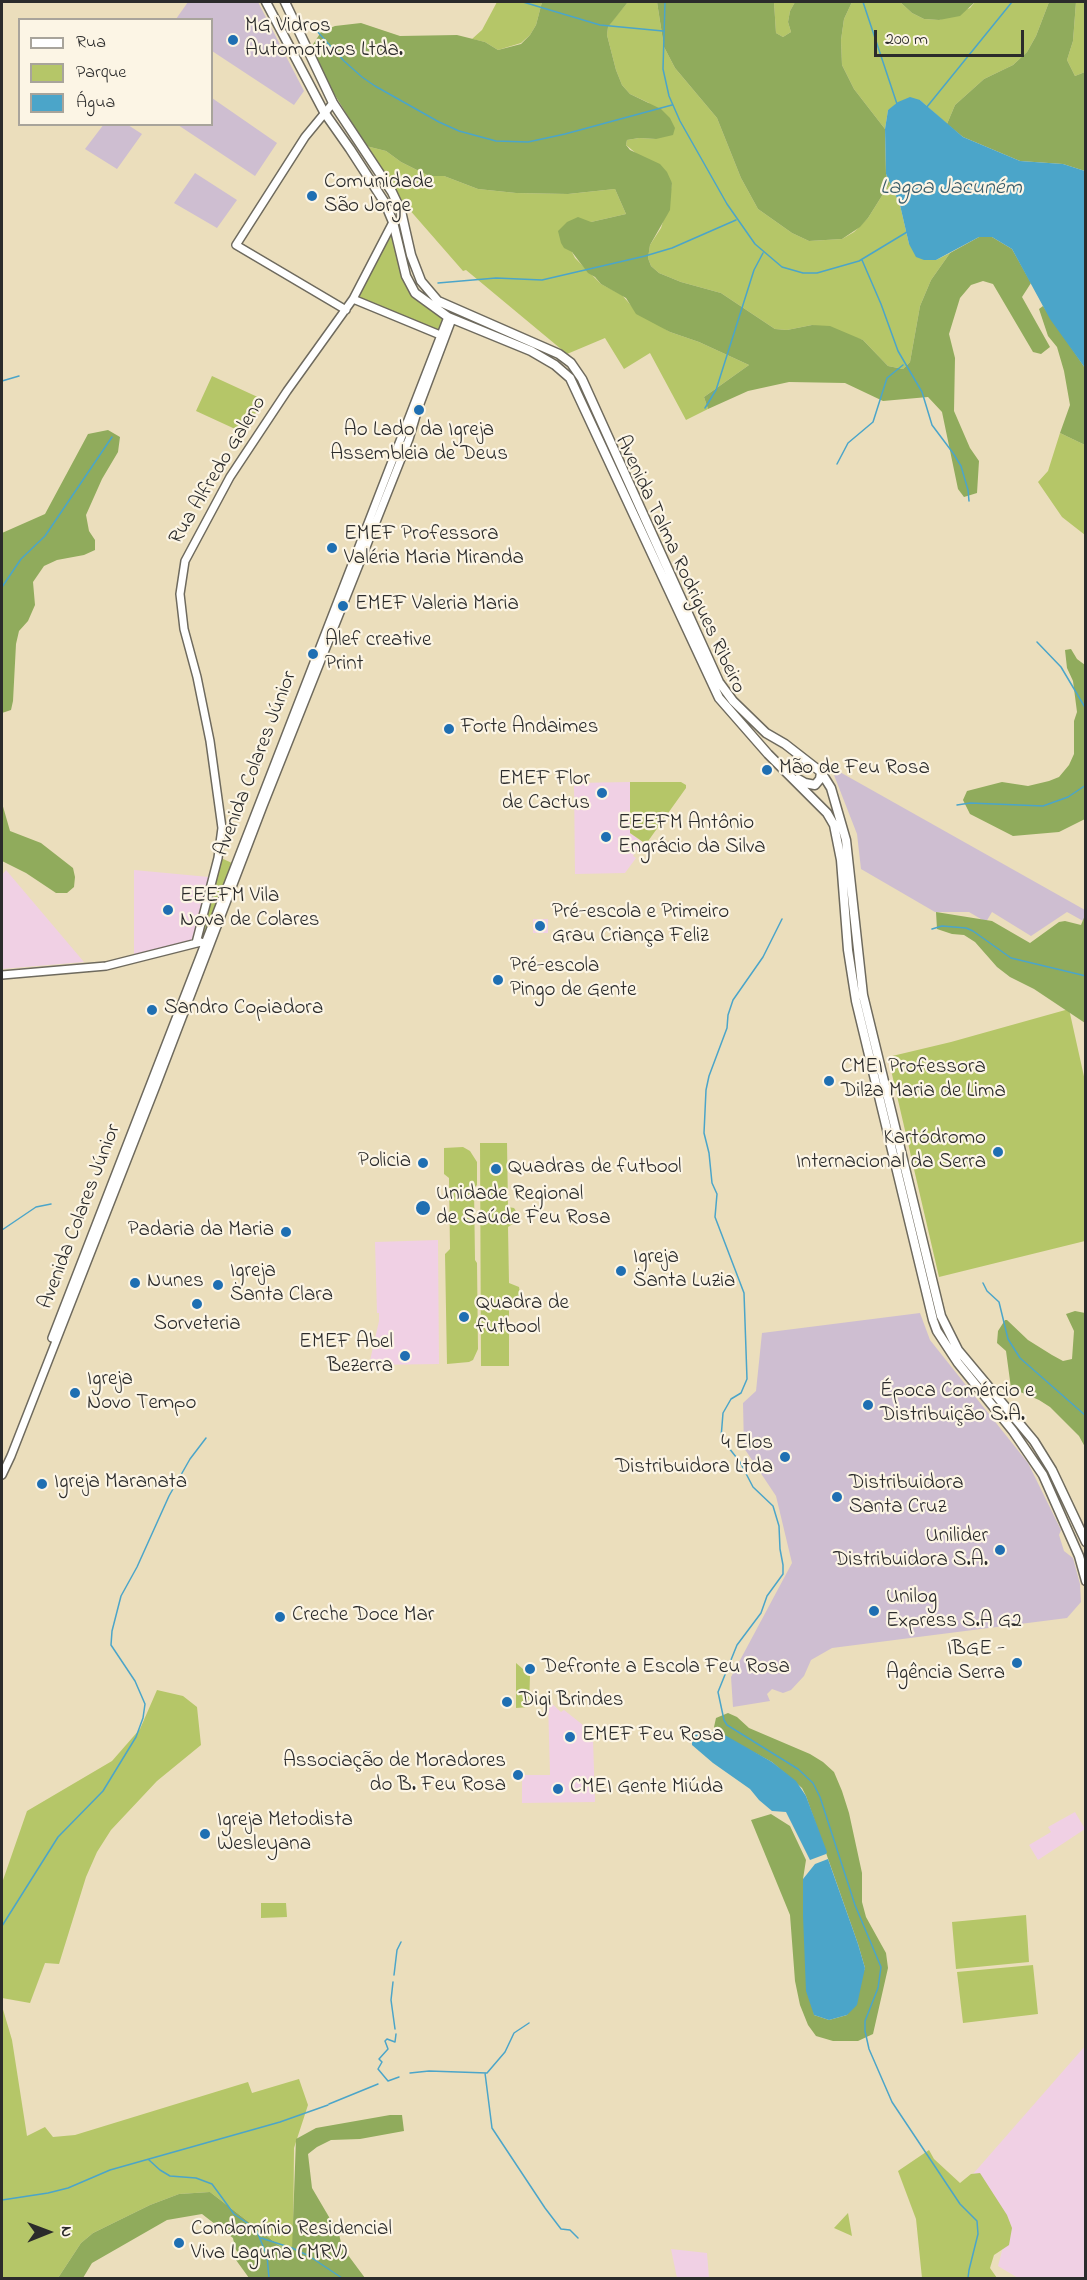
<!DOCTYPE html>
<meta charset="utf-8">
<style>
body{margin:0}
#map{position:relative;width:1087px;height:2280px;overflow:hidden;background:#ebdebc;font-family:"Indie Flower",sans-serif}
canvas{display:block}
.frame{position:absolute;inset:0;border:3px solid #2b2b2b;pointer-events:none}
.legend{position:absolute;left:18px;top:18px;width:195px;height:108px;box-sizing:border-box;background:#fcf5e5;border:2px solid #a8a49b;margin:0;padding:8px 10px;list-style:none;font-size:18px;color:#2b2b2b}
.legend li{display:flex;align-items:center;gap:12px;height:30px}
.legend b{width:30px;border:2px solid #a8a49b}
.north{position:absolute;left:18px;top:2202px;width:60px;height:60px;-webkit-text-stroke:4px #fcf5e5;paint-order:stroke;rotate:89deg;font-size:16px;font-weight:700;line-height:24px;text-align:center;color:#2b2b2b}
.north::after{content:'';display:block;margin:auto;width:21px;height:27px;background:#2b2b2b;clip-path:polygon(50% 0,100% 100%,50% 72%,0 100%)}
.scale{position:absolute;left:874px;top:30px;width:150px;height:27px;box-sizing:border-box;border:3px solid #2b2b2b;border-top:0;padding-left:8px;font-size:18px;line-height:21px;white-space:nowrap;color:#2b2b2b;-webkit-text-stroke:4px #fcf5e5;paint-order:stroke}
</style>
<div id="map">
<canvas width="1087" height="2280"></canvas>
<div class="frame"></div>
<ul class="legend">
<li><b style="height:8px;background:#fff"></b>Rua</li>
<li><b style="height:16px;background:#b5c668"></b>Parque</li>
<li><b style="height:16px;background:#4ba5c9"></b>Água</li>
</ul>
<div class="north">N</div>
<div class="scale">200 m</div>
</div>
<script>
const ctx = document.querySelector('canvas').getContext('2d');
ctx.lineJoin = 'round';
function fillPath(path, color) { ctx.fillStyle = color; ctx.fill(path, 'evenodd'); }
const shape = rows => new Path2D(rows.map(r => 'M' + r).join(''));
function strokePath(path, color, width, dash) { ctx.strokeStyle = color; ctx.lineWidth = width; ctx.lineCap = dash ? 'butt' : 'round'; ctx.setLineDash(dash || []); ctx.stroke(path); }
function write(font, color, halo, rows, align = 'center') {
  ctx.font = font + ' "Indie Flower",sans-serif'; ctx.lineWidth = 4.5; ctx.setLineDash([]); ctx.textBaseline = 'middle'; ctx.strokeStyle = halo; ctx.fillStyle = color; for (const [text, x, y, turn = 0] of rows) {
    ctx.save(); ctx.translate(x, y); ctx.rotate((+turn || 0) * Math.PI / 180); ctx.textAlign = isNaN(turn) ? turn : align; if (halo) ctx.strokeText(text, 0, 0); ctx.fillText(text, 0, 0); ctx.restore();
  }
}
const built = shape([
 [630,782,630,833,642,842,633,856,636,858,625,873,575,874,574,783],
 [6,870,84,962,2,969,2,875],
 [134,870,209,877,193,943,134,955],
 [533,919,548,919,548,933,533,933],
 [438,1240,439,1364,369,1365,379,1321,379,1313,377,1313,375,1242],
 [548,1700,561,1712,564,1710,588,1729,593,1739,595,1802,522,1803,522,1775,550,1775],
 [1075,1812,1085,1829,1038,1860,1029,1845,1051,1832,1048,1827],
 [1085,2046,1085,2278,1018,2278,998,2266,1008,2228,973,2174],
 [671,2249,707,2253,709,2278,677,2278]
]);
const industrial = shape([
 [188,2,258,2,304,91,294,105,212,51,212,20,176,19],
 [212,98,277,143,255,176,178,125,212,124],
 [104,124,128,125,142,134,117,169,85,149],
 [195,173,237,200,217,228,174,203],
 [838,771,1085,910,1085,922,1067,912,1031,936,992,912,986,922,969,912,935,912,861,869,857,834,834,775],
 [920,1313,930,1340,1028,1463,1061,1530,1059,1535,1064,1551,1073,1558,1080,1584,1081,1602,1067,1618,832,1648,811,1660,804,1676,791,1690,783,1693,772,1689,767,1694,770,1701,733,1707,731,1677,792,1563,776,1496,744,1448,743,1403,756,1391,762,1333]
]);
const green = shape([
 [497,2,542,2,536,25,530,35,521,43,498,50,485,42,472,39,482,30],
 [628,2,657,2,664,47,675,68,717,118,741,178,758,209,792,233,809,241,842,239,854,232,868,218,890,183,900,205,909,244,936,260,950,253,931,280,920,306,910,362,903,369,888,366,863,340,812,325,787,330,775,329,721,293,681,282,659,273,651,266,648,258,650,245,661,228,669,203,672,183,626,145,627,140,639,138,656,139,649,103,630,94,622,85,616,70,607,35,608,27,613,20],
 [774,2,795,2,790,11,788,22,791,32,783,37,776,33],
 [852,2,900,2,912,13,924,19,939,20,970,8,975,2,1049,2,1036,36,1027,52,1013,65,984,79,955,105,947,124,920,100,888,110,885,129,854,89,842,65,841,40,844,19],
 [1076,2,1085,2,1085,72,1075,76,1067,60,1073,41],
 [366,146,386,151,401,162,429,176,444,176,478,189,516,193,568,194,615,189,626,214,591,222,572,252,575,258,601,284,622,295,635,310,670,332,699,342,749,365,704,397,708,409,686,420,650,353,624,369,605,338,567,354,466,270,463,271,408,208,401,207],
 [393,232,411,288,447,317,441,332,357,297],
 [212,376,262,399,246,434,196,411],
 [1060,433,1085,445,1085,535,1062,517,1038,482,1048,471],
 [630,782,681,782,686,785,686,788,646,844,630,833],
 [221,858,232,863,206,936,204,936,201,935],
 [1069,1009,1085,1081,1085,1241,939,1277,888,1057,951,1042],
 [480,1143,507,1143,508,1207,514,1208,518,1214,517,1221,508,1227,509,1283,519,1287,520,1293,517,1300,509,1302,509,1366,481,1366],
 [463,1147,470,1151,477,1162,477,1185,474,1188,475,1260,477,1263,478,1349,473,1360,469,1362,447,1364,445,1254,450,1249,449,1178,444,1174,444,1148],
 [516,1663,530,1675,529,1707,516,1708],
 [157,1690,183,1696,197,1707,201,1745,157,1781,111,1830,97,1852,86,1877,59,1964,45,1963,30,2003,2,1998,2,1883,27,1811,112,1761,140,1729],
 [261,1903,286,1903,287,1917,261,1918],
 [1026,1915,1029,1962,956,1969,952,1922],
 [1033,1965,1038,2014,963,2023,957,1972],
 [2,2006,12,2040,27,2136,45,2127,53,2137,75,2135,248,2082,252,2093,299,2079,308,2105,294,2148,293,2250,288,2251,281,2247,210,2192,179,2194,150,2205,93,2233,81,2243,58,2278,2,2278],
 [929,2150,934,2159,960,2183,971,2174,980,2173,1007,2215,1012,2228,1009,2245,994,2255,990,2268,997,2278,922,2278,916,2219,898,2171],
 [848,2213,852,2236,834,2228]
]);
const forest = shape([
 [542,2,628,2,608,27,607,35,616,70,622,85,630,94,661,109,670,118,675,128,673,135,656,139,639,138,627,140,626,145,630,150,660,164,667,172,672,183,670,210,650,245,648,258,651,266,659,273,681,282,721,293,775,329,787,330,812,325,830,326,863,340,888,366,903,369,910,362,920,306,931,280,950,253,979,237,992,237,1012,249,1031,283,1022,297,1050,347,1041,354,1033,352,993,284,983,281,971,285,960,298,949,334,955,358,954,411,970,448,979,461,977,493,964,497,958,489,942,412,928,397,883,401,845,383,789,382,748,391,708,409,704,397,749,365,699,342,670,332,636,314,626,298,601,284,595,277,588,273,572,252,564,248,561,243,558,231,567,222,578,217,591,222,626,214,615,189,568,194,516,193,478,189,444,176,429,176,401,162,386,151,366,146,316,64,310,49,321,32,335,26,361,23,400,36,457,35,485,42,498,50,521,44,530,35,536,25],
 [657,2,774,2,776,33,783,37,791,32,788,22,790,11,795,2,852,2,844,19,841,40,842,65,854,89,885,129,886,174,890,183,868,218,860,227,842,239,809,241,792,233,758,209,741,178,717,118,675,68,664,47],
 [900,2,975,2,960,16,939,20,924,19,912,13],
 [1049,2,1076,2,1073,41,1067,60,1075,76,1085,72,1085,171,1063,164,1020,161,963,137,947,124,955,105,984,79,1013,65,1027,52,1036,36],
 [1043,306,1085,368,1085,445,1060,433,1070,405,1064,371,1057,347,1048,336,1039,309],
 [108,430,120,437,118,452,102,479,86,515,89,531,95,540,95,550,84,555,57,560,44,566,33,582,35,605,28,621,19,631,16,644,13,701,11,710,2,713,2,533,45,514,88,434],
 [1071,649,1077,659,1085,665,1085,819,1059,832,1013,836,970,814,963,800,967,791,1002,782,1028,786,1049,781,1059,777,1069,765,1074,754,1074,721,1077,712,1073,681,1067,668,1065,650],
 [2,803,10,831,41,843,73,868,75,877,74,887,67,893,56,893,26,873,2,861],
 [936,912,992,921,1030,943,1059,922,1065,921,1081,925,1085,915,1085,1023,1034,989,1010,977,997,967,975,942,964,935,952,934,937,929],
 [1075,1311,1085,1313,1085,1447,1079,1436,1050,1407,1039,1400,1011,1388,1006,1351,997,1343,998,1331,1005,1320,1007,1320,1028,1340,1052,1355,1063,1361,1072,1359,1074,1331,1066,1314],
 [728,1713,737,1717,749,1728,810,1754,823,1762,834,1772,842,1791,849,1813,862,1873,862,1902,866,1917,886,1953,888,1968,873,2034,858,2041,833,2041,816,2036,808,2025,800,2005,795,1981,790,1915,751,1820,771,1814,790,1826,806,1860,803,1879,814,2015,829,2020,847,2015,865,1968,858,1944,806,1796,802,1788,772,1762,716,1732,714,1727,716,1718],
 [390,2115,402,2115,404,2131,360,2139,331,2140,317,2147,308,2154,312,2188,339,2234,342,2247,365,2278,249,2278,236,2260,239,2255,235,2248,233,2238,202,2214,167,2220,92,2263,83,2278,58,2278,81,2243,93,2233,150,2205,179,2194,210,2192,281,2247,288,2251,292,2250,296,2139,316,2128]
]);
const water = shape([
 [910,97,920,100,963,137,1020,161,1063,164,1085,171,1085,368,1050,319,1012,249,992,237,979,237,936,260,924,260,916,257,909,244,900,205,886,174,885,129,888,110,898,102],
 [698,1730,723,1734,772,1762,796,1781,806,1796,827,1852,826,1854,810,1860,786,1812,772,1811,759,1800,750,1789,713,1763,692,1745,692,1737],
 [828,1859,858,1944,865,1968,857,2005,847,2015,829,2020,814,2015,806,1991,803,1916,803,1879,815,1864]
]);
const stream = shape([
 [523,2,600,25,663,31],
 [665,2,663,69,669,96,680,121,727,204,755,244,782,267,803,273,817,273,859,261,907,232],
 [863,2,897,104],
 [316,30,344,61,362,77,375,86,439,122,459,131,496,141,528,142,565,134,672,105],
 [926,108,1012,2],
 [862,260,881,304,898,351,922,392,932,425,953,453,961,466,968,490,969,501],
 [438,283,496,278,542,280,645,256,672,248,736,220],
 [2,381,19,376],
 [705,408,716,390,754,270,763,253],
 [837,464,848,443,873,422,887,378,903,365],
 [2,587,21,559,45,536,112,437],
 [1037,642,1061,667,1086,709],
 [957,805,970,803,1043,806,1068,797,1086,785],
 [782,919,763,957,733,1000,728,1015,727,1028,709,1076,706,1090,704,1133,709,1153,712,1183,717,1194,715,1217,744,1293,747,1379,741,1393,731,1399,723,1413,721,1438,740,1462,753,1487,773,1506,779,1526,780,1549,783,1565,783,1574,767,1596,761,1613,737,1645,718,1692,724,1720,727,1725,798,1769,813,1783,820,1797,855,1905,881,1967,878,1988,865,2021,865,2031,869,2049,892,2102,960,2204,977,2221,978,2234,969,2270,968,2278],
 [932,929,942,926,966,928,973,931,1011,958,1086,976],
 [2,1230,36,1207,51,1204],
 [983,1283,987,1291,999,1302,1008,1339,1020,1358,1086,1416],
 [2,1926,58,1837,103,1791,136,1737,143,1718,145,1704,135,1681,111,1645,112,1631,121,1596,137,1567,169,1496,190,1459,206,1438],
 [394,1975,397,1950,401,1942],
 [393,1982,391,2000,395,2029],
 [396,2034,395,2042,387,2039,385,2041,388,2049,379,2059,382,2062,378,2069,388,2081,399,2077],
 [410,2073,429,2071,487,2073,505,2052,514,2033,529,2023],
 [485,2073,492,2128,545,2208,561,2229,570,2230,578,2238],
 [329,2104,378,2084],
 [149,2160,160,2170,170,2176,196,2178,212,2184,234,2214,256,2229,267,2256,269,2278],
 [2,2200,48,2193,68,2188,110,2170,280,2122,328,2105],
 [261,2238,292,2248,309,2256,342,2278]
]);
const minor = shape([
 [333,103,305,137,236,245,346,310],
 [353,299,445,337],
 [196,943,218,858,222,828,210,741,197,677,184,629,180,594,185,561,230,477,287,391,353,299,393,222],
 [2,975,106,966,201,942],
 [52,1338,448,317],
 [2,1475,11,1456,156,1086,263,806,409,439,418,409,452,319]
]);
const major = shape([
 [266,2,324,112,350,149,385,203,393,222,406,276,415,293,448,317,531,351,555,365,570,378,719,698,768,754,827,813,834,825,841,860,848,950,856,1001,933,1320,937,1331,958,1363,1013,1431,1043,1475,1079,1556,1086,1581],
 [285,2,333,103,392,192,401,211,411,255,421,281,438,301,559,354,571,363,582,379,719,682,733,701,766,733,785,744,821,772,831,788,846,840,863,995,941,1316,958,1350,1034,1441,1052,1470,1086,1542],
 [798,779,805,783,815,785,820,779,821,772]
]);
const markers = [
 [233,40,6,"#1f6fb2"],
 [312,196,6,"#1f6fb2"],
 [419,410,6,"#1f6fb2"],
 [332,548,6,"#1f6fb2"],
 [343,606,6,"#1f6fb2"],
 [313,654,6,"#1f6fb2"],
 [449,729,6,"#1f6fb2"],
 [767,770,6,"#1f6fb2"],
 [602,793,6,"#1f6fb2"],
 [606,837,6,"#1f6fb2"],
 [168,910,6,"#1f6fb2"],
 [540,926,6,"#1f6fb2"],
 [498,980,6,"#1f6fb2"],
 [152,1010,6,"#1f6fb2"],
 [829,1081,6,"#1f6fb2"],
 [998,1152,6,"#1f6fb2"],
 [423,1163,6,"#1f6fb2"],
 [496,1169,6,"#1f6fb2"],
 [423,1208,8,"#1f6fb2"],
 [286,1232,6,"#1f6fb2"],
 [621,1271,6,"#1f6fb2"],
 [135,1283,6,"#1f6fb2"],
 [218,1285,6,"#1f6fb2"],
 [197,1304,6,"#1f6fb2"],
 [464,1317,6,"#1f6fb2"],
 [405,1356,6,"#1f6fb2"],
 [75,1393,6,"#1f6fb2"],
 [868,1405,6,"#1f6fb2"],
 [785,1457,6,"#1f6fb2"],
 [42,1484,6,"#1f6fb2"],
 [837,1497,6,"#1f6fb2"],
 [1000,1550,6,"#1f6fb2"],
 [874,1611,6,"#1f6fb2"],
 [280,1617,6,"#1f6fb2"],
 [1017,1663,6,"#1f6fb2"],
 [530,1669,6,"#1f6fb2"],
 [507,1702,6,"#1f6fb2"],
 [570,1737,6,"#1f6fb2"],
 [518,1775,6,"#1f6fb2"],
 [558,1789,6,"#1f6fb2"],
 [205,1834,6,"#1f6fb2"],
 [179,2243,6,"#1f6fb2"]
];
const poiNames = [
 ["MG Vidros",245,28],
 ["Automotivos Ltda.",245,52],
 ["Comunidade",324,184],
 ["São Jorge",324,208],
 ["Ao Lado da Igreja",419,432,"center"],
 ["Assembleia de Deus",419,456,"center"],
 ["EMEF Professora",344,536],
 ["Valéria Maria Miranda",344,560],
 ["EMEF Valeria Maria",355,606],
 ["Alef creative",325,642],
 ["Print",325,666],
 ["Forte Andaimes",461,729],
 ["Mão de Feu Rosa",779,770],
 ["EMEF Flor",590,781,"right"],
 ["de Cactus",590,805,"right"],
 ["EEEFM Antônio",618,825],
 ["Engrácio da Silva",618,849],
 ["EEEFM Vila",180,898],
 ["Nova de Colares",180,922],
 ["Pré-escola e Primeiro",552,914],
 ["Grau Criança Feliz",552,938],
 ["Pré-escola",510,968],
 ["Pingo de Gente",510,992],
 ["Sandro Copiadora",164,1010],
 ["CMEI Professora",841,1069],
 ["Dilza Maria de Lima",841,1093],
 ["Kartódromo",986,1140,"right"],
 ["Internacional da Serra",986,1164,"right"],
 ["Policia",411,1163,"right"],
 ["Quadras de futbool",508,1169],
 ["Unidade Regional",436,1196],
 ["de Saúde Feu Rosa",436,1220],
 ["Padaria da Maria",274,1232,"right"],
 ["Igreja",633,1259],
 ["Santa Luzia",633,1283],
 ["Igreja",230,1273],
 ["Santa Clara",230,1297],
 ["Nunes",147,1283],
 ["Quadra de",476,1305],
 ["futbool",476,1329],
 ["Sorveteria",197,1326,"center"],
 ["EMEF Abel",393,1344,"right"],
 ["Bezerra",393,1368,"right"],
 ["Igreja",87,1381],
 ["Novo Tempo",87,1405],
 ["Época Comércio e",880,1393],
 ["Distribuição S.A.",880,1417],
 ["4 Elos",773,1445,"right"],
 ["Distribuidora Ltda",773,1469,"right"],
 ["Igreja Maranata",54,1484],
 ["Distribuidora",849,1485],
 ["Santa Cruz",849,1509],
 ["Unilider",988,1538,"right"],
 ["Distribuidora S.A.",988,1562,"right"],
 ["Unilog",886,1599],
 ["Express S.A G2",886,1623],
 ["Creche Doce Mar",292,1617],
 ["IBGE -",1005,1651,"right"],
 ["Agência Serra",1005,1675,"right"],
 ["Defronte a Escola Feu Rosa",542,1669],
 ["Digi Brindes",519,1702],
 ["EMEF Feu Rosa",582,1737],
 ["Associação de Moradores",506,1763,"right"],
 ["do B. Feu Rosa",506,1787,"right"],
 ["CMEI Gente Miúda",570,1789],
 ["Igreja Metodista",217,1822],
 ["Wesleyana",217,1846],
 ["Condomínio Residencial",191,2231],
 ["Viva Laguna (MRV)",191,2255]
];
const streetNames = [
 ["Rua Alfredo Galeno",219,471,-59],
 ["Avenida Talma Rodrigues Ribeiro",679,565,65],
 ["Avenida Colares Júnior",257,764,-69],
 ["Avenida Colares Júnior",81,1217,-69]
];
const waterNames = [
 ["Lagoa Jacuném",951,189]
];
fillPath(built, '#f0d0e4');
fillPath(industrial, '#cebed1');
fillPath(green, '#b5c668');
fillPath(forest, '#90ab5c');
fillPath(water, '#4ba5c9');
strokePath(stream, '#4ba5c9', 1.5);
strokePath(minor, '#6e6a5e', 10);
strokePath(major, '#6e6a5e', 11);
strokePath(minor, '#fff', 7);
strokePath(major, '#fff', 8);
for (const [x, y, r, color] of markers) { const dot = new Path2D(); dot.arc(x, y, r, 0, 2 * Math.PI); ctx.fillStyle = color; ctx.fill(dot); strokePath(dot, '#fcf5e5', 2); }
write('21px', '#2b2b2b', '#fcf5e5', poiNames, 'left');
write('21px', '#2b2b2b', '#fcf5e5', streetNames);
write('italic 22px', '#385c6a', '#fcf5e5', waterNames);
</script>
